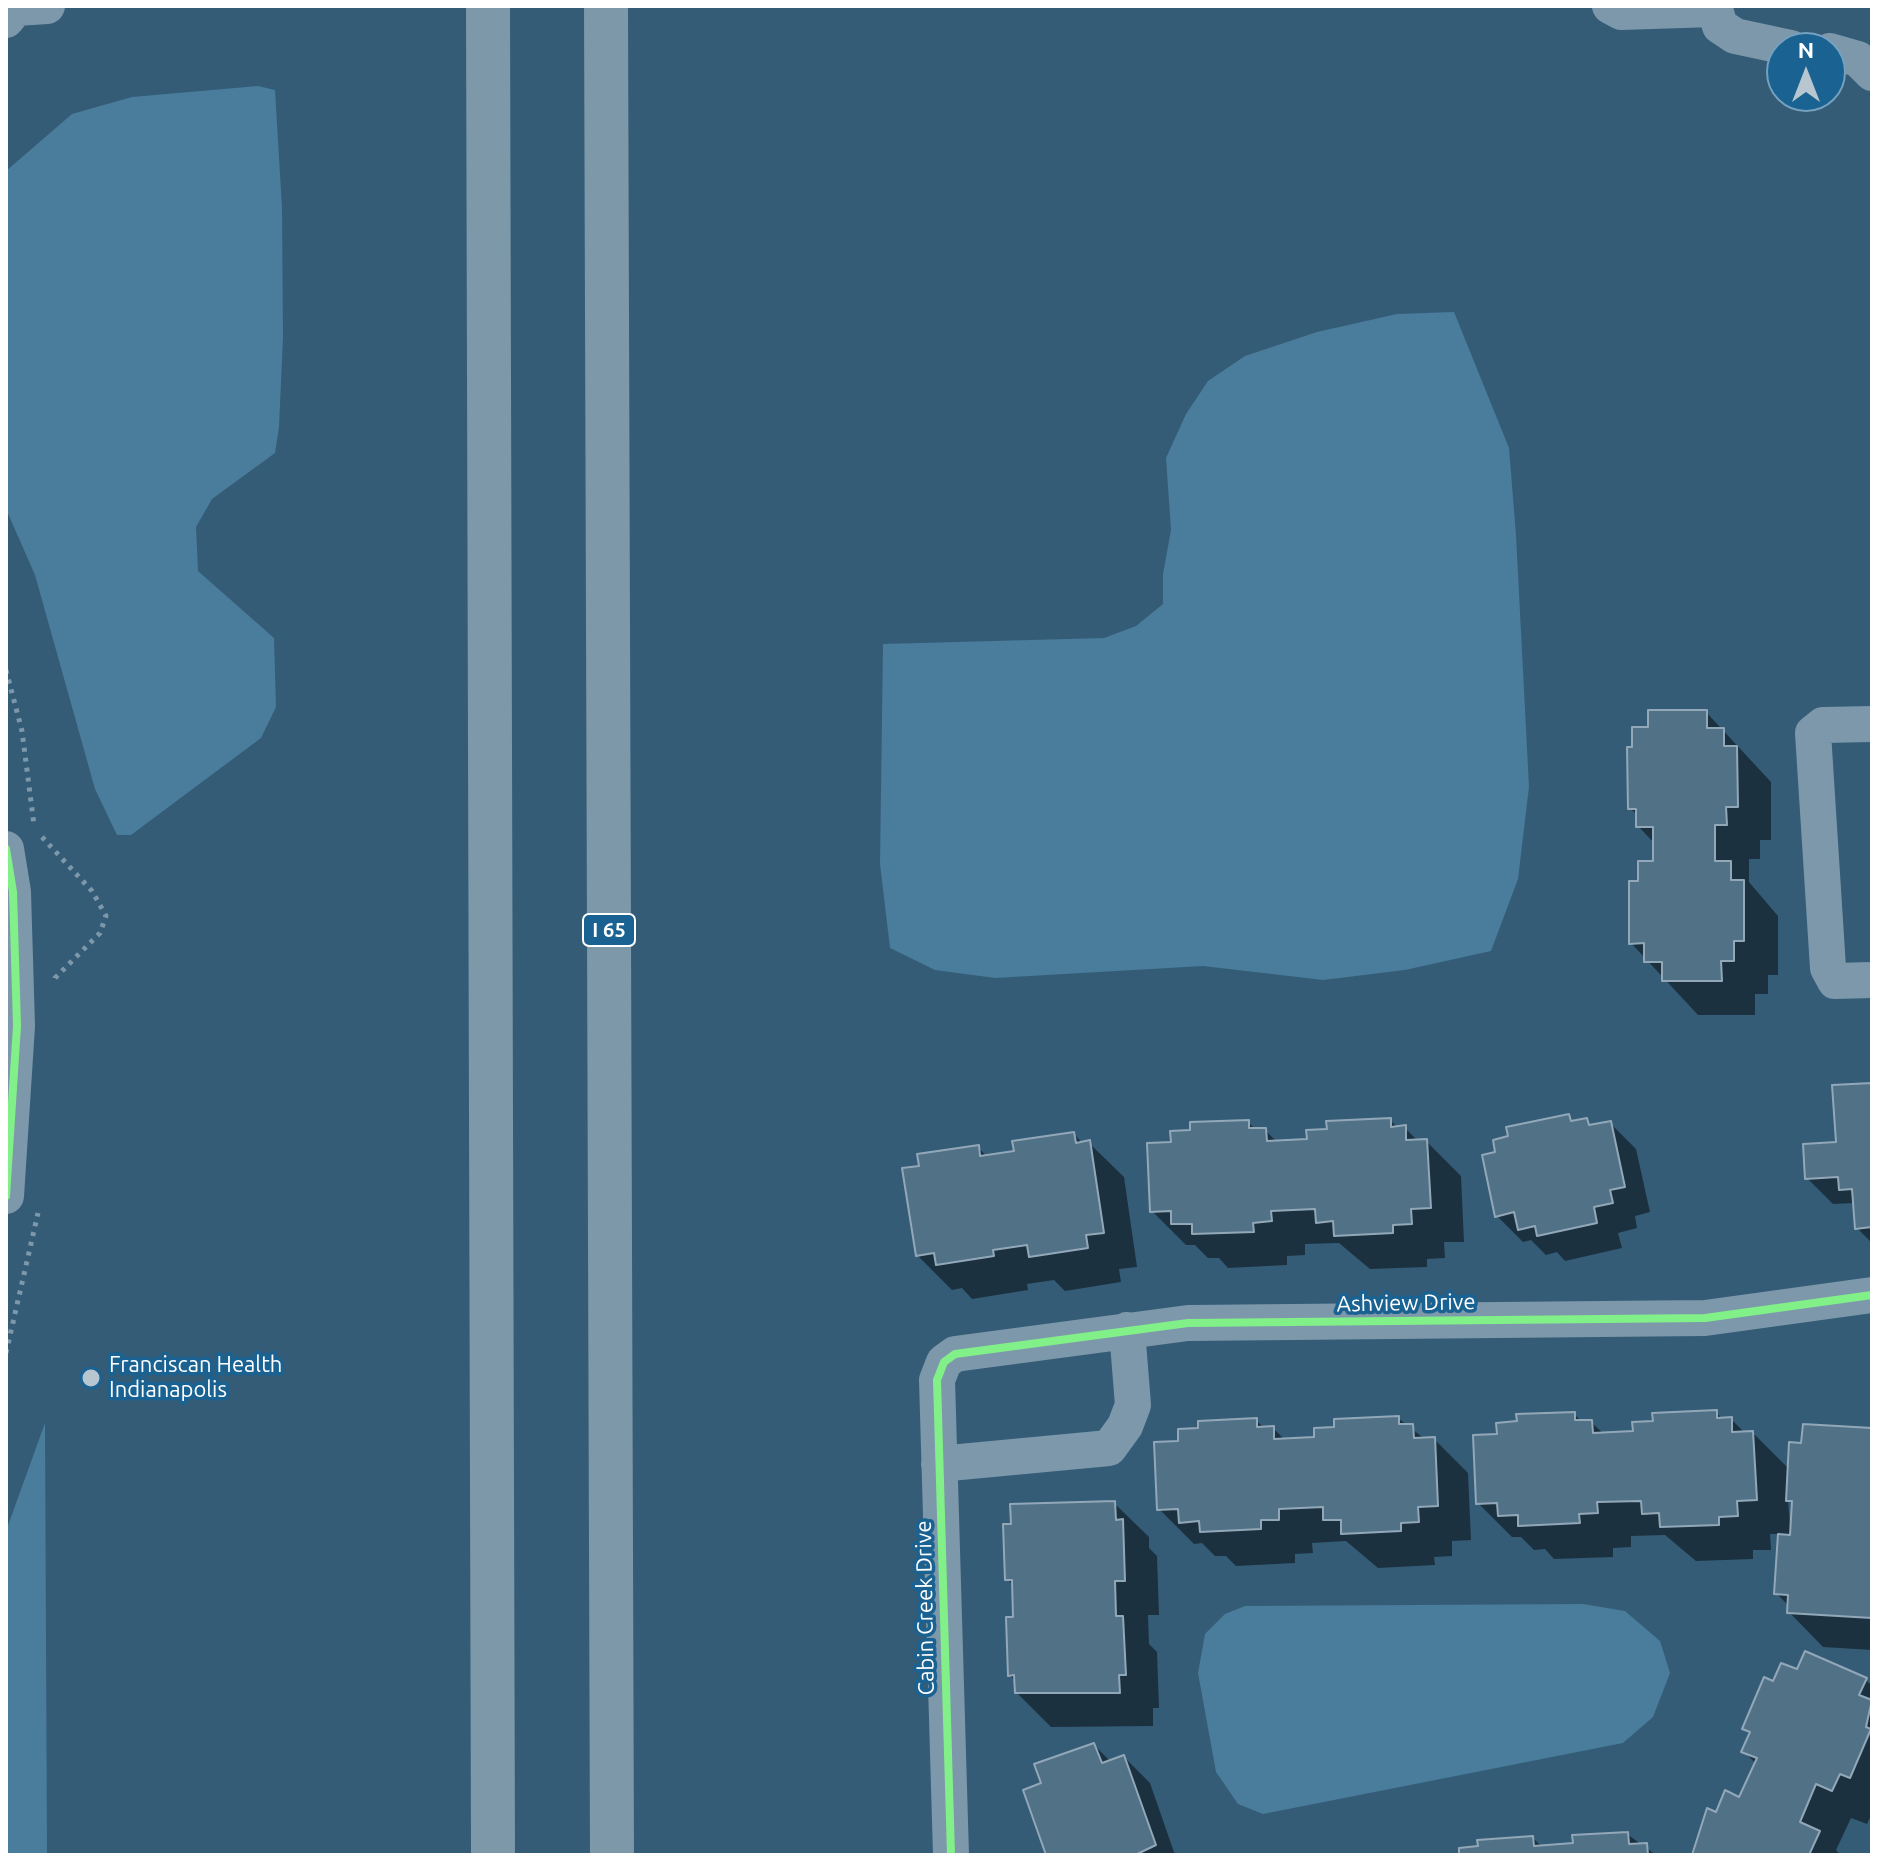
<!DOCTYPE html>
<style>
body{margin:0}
#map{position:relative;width:1878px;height:1861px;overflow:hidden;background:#345c77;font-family:Ubuntu,sans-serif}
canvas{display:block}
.frame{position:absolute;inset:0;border:8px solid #fff;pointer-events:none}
.north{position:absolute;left:1766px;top:32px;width:80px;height:80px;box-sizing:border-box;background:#196292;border:2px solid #75a1be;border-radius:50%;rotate:0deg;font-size:22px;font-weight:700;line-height:32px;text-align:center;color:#fff}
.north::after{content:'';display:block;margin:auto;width:28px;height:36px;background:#b8c6cf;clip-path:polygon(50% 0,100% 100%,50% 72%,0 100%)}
</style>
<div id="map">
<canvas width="1878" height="1861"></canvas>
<div class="frame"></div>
<div class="north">N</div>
</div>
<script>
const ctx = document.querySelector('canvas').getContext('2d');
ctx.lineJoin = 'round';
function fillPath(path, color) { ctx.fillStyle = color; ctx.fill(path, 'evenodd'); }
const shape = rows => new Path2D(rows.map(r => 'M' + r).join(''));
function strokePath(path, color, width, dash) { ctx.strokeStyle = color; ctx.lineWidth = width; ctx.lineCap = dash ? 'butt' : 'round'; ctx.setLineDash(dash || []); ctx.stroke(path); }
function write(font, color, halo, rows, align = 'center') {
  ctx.font = font + ' Ubuntu,sans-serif'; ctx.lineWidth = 7; ctx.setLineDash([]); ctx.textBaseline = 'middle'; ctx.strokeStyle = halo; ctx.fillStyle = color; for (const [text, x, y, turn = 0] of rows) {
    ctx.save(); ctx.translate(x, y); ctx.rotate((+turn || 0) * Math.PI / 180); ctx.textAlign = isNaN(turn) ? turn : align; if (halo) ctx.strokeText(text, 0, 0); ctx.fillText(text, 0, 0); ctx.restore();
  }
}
const water = shape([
 [258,86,275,90,282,208,283,337,279,427,275,453,212,499,196,527,198,571,274,638,276,707,261,738,131,835,117,835,95,789,35,575,6,509,6,171,72,114,132,97],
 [1454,312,1509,448,1516,535,1529,787,1518,879,1491,951,1405,970,1323,980,1203,966,995,978,935,970,890,948,880,864,883,644,1104,638,1136,626,1163,604,1163,574,1171,530,1166,458,1186,414,1208,381,1245,356,1317,332,1397,314],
 [45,1423,47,1855,6,1855,6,1531],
 [1583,1604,1625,1611,1660,1641,1670,1673,1653,1717,1623,1743,1263,1814,1238,1804,1216,1772,1198,1673,1205,1634,1225,1614,1245,1606]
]);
const shadow = shape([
 [1706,712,1771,782,1771,840,1760,840,1760,859,1749,859,1749,882,1778,916,1778,975,1768,975,1768,994,1755,994,1755,1015,1698,1015,1631,943,1640,883,1655,863,1655,844,1638,826,1638,816,1630,808,1634,749,1650,729],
 [1872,1085,1872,1243,1857,1228,1854,1203,1833,1204,1807,1178,1838,1144],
 [1568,1116,1575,1122,1586,1120,1593,1127,1610,1123,1636,1149,1650,1212,1635,1216,1637,1228,1618,1233,1622,1248,1565,1261,1557,1252,1546,1255,1531,1240,1523,1242,1497,1216,1498,1154],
 [1390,1120,1398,1128,1405,1128,1419,1142,1426,1141,1461,1176,1464,1242,1444,1242,1445,1258,1427,1259,1427,1267,1370,1269,1339,1243,1305,1244,1305,1255,1287,1256,1287,1265,1228,1268,1219,1258,1208,1258,1195,1245,1186,1245,1152,1211,1173,1144,1248,1122,1256,1130,1265,1130,1278,1143,1309,1141],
 [1074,1134,1083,1144,1089,1143,1124,1177,1137,1267,1119,1269,1121,1282,1065,1291,1054,1280,1027,1284,1028,1290,972,1299,962,1288,952,1290,917,1255,921,1167,978,1147,987,1157,1016,1153],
 [1716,1412,1723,1420,1731,1419,1745,1433,1753,1433,1790,1470,1803,1445,1872,1430,1872,1650,1823,1647,1789,1612,1789,1606,1776,1593,1780,1534,1770,1534,1771,1550,1753,1550,1753,1559,1696,1561,1665,1535,1631,1536,1631,1547,1613,1548,1613,1557,1554,1559,1545,1549,1534,1550,1521,1537,1512,1537,1478,1503,1499,1436,1574,1414,1582,1422,1591,1422,1604,1434,1635,1433],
 [1788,1500,1794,1505,1793,1527,1790,1527],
 [1398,1418,1426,1440,1434,1439,1468,1473,1471,1540,1452,1541,1452,1556,1434,1557,1435,1565,1378,1568,1346,1541,1312,1543,1313,1553,1295,1554,1295,1563,1236,1566,1226,1556,1215,1556,1202,1543,1194,1544,1159,1509,1180,1442,1256,1420,1265,1429,1273,1428,1285,1440,1316,1439],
 [1114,1503,1149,1537,1149,1548,1157,1556,1159,1615,1148,1615,1149,1644,1157,1652,1159,1708,1153,1708,1153,1726,1051,1727,1017,1693,1016,1682,1010,1675,1015,1619,1014,1586,1007,1579],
 [1798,1672,1866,1680,1872,1686,1872,1813,1867,1824,1851,1818,1836,1850,1841,1855,1692,1855,1717,1815,1740,1800,1756,1764,1744,1751,1750,1735,1744,1728,1774,1684],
 [1094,1745,1111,1762,1124,1757,1150,1783,1175,1855,1048,1855,1044,1784],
 [1627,1834,1656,1855,1461,1855,1533,1838,1542,1847,1575,1845]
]);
const building = shape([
 [1648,710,1707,710,1707,728,1724,728,1724,746,1737,746,1738,807,1726,807,1727,825,1715,825,1715,861,1731,861,1731,880,1744,880,1744,941,1734,941,1734,961,1721,961,1722,981,1662,981,1662,962,1644,962,1644,943,1629,944,1629,881,1638,881,1638,861,1653,861,1653,827,1636,827,1636,809,1628,809,1627,747,1632,747,1632,727,1648,727,1648,710],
 [1872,1083,1872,1227,1855,1229,1852,1189,1839,1190,1838,1177,1805,1179,1803,1144,1836,1142,1832,1085,1872,1083],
 [1569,1114,1571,1121,1587,1118,1589,1125,1611,1121,1625,1187,1610,1190,1613,1203,1594,1207,1597,1223,1537,1236,1535,1226,1518,1230,1514,1212,1495,1217,1482,1155,1495,1152,1493,1140,1508,1136,1506,1127,1569,1114],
 [1391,1118,1391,1127,1406,1125,1406,1140,1427,1139,1431,1208,1411,1209,1412,1224,1393,1225,1393,1233,1334,1236,1333,1221,1316,1223,1315,1209,1271,1211,1272,1221,1253,1223,1254,1232,1192,1234,1192,1224,1171,1224,1171,1211,1150,1212,1147,1143,1171,1142,1170,1131,1190,1130,1190,1122,1249,1120,1249,1128,1266,1128,1267,1141,1307,1139,1306,1130,1327,1129,1326,1121,1391,1118],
 [1074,1132,1076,1143,1090,1140,1104,1233,1086,1235,1088,1248,1029,1257,1027,1245,993,1250,994,1256,936,1265,934,1253,916,1256,902,1168,919,1166,917,1154,979,1145,980,1156,1014,1151,1012,1141,1074,1132],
 [1717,1410,1717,1418,1732,1417,1732,1432,1753,1431,1757,1500,1737,1501,1738,1516,1719,1517,1719,1525,1660,1527,1659,1513,1642,1514,1641,1501,1597,1502,1598,1513,1579,1514,1580,1523,1518,1526,1518,1515,1498,1516,1497,1503,1476,1504,1473,1435,1497,1434,1496,1423,1517,1421,1516,1414,1575,1412,1575,1420,1592,1420,1593,1433,1633,1431,1632,1422,1653,1421,1652,1413,1717,1410],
 [1399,1416,1399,1424,1413,1424,1414,1438,1435,1437,1438,1506,1418,1507,1419,1522,1401,1523,1401,1531,1341,1534,1341,1520,1323,1520,1323,1507,1279,1509,1279,1520,1261,1520,1261,1529,1200,1532,1199,1521,1179,1523,1178,1509,1157,1510,1154,1442,1178,1441,1178,1429,1198,1428,1198,1421,1257,1418,1257,1427,1274,1426,1274,1439,1314,1437,1314,1428,1334,1427,1334,1419,1399,1416],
 [1803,1424,1872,1428,1872,1618,1787,1613,1788,1595,1774,1594,1778,1534,1790,1535,1792,1501,1786,1501,1789,1442,1801,1443,1803,1424],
 [1115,1501,1116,1520,1123,1519,1125,1581,1115,1581,1116,1616,1123,1616,1126,1675,1119,1675,1120,1693,1015,1693,1014,1675,1008,1676,1006,1617,1013,1617,1012,1580,1005,1580,1003,1524,1011,1524,1010,1504,1115,1501],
 [1805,1651,1867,1678,1859,1695,1872,1700,1866,1727,1871,1729,1850,1778,1840,1774,1832,1791,1816,1784,1800,1822,1820,1831,1809,1855,1692,1855,1707,1808,1716,1812,1725,1790,1739,1797,1757,1758,1741,1752,1750,1732,1742,1729,1764,1677,1773,1681,1781,1663,1797,1669,1805,1651],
 [1094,1743,1102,1763,1124,1755,1156,1845,1135,1855,1046,1855,1023,1790,1041,1783,1034,1764,1094,1743],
 [1628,1832,1629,1844,1647,1843,1648,1855,1459,1855,1459,1848,1478,1846,1477,1840,1533,1836,1534,1846,1573,1843,1572,1835,1628,1832]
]);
const path = shape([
 [6,670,22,731,34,825],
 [42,837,92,891,106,916,100,933,55,978,54,984],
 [6,1353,38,1213]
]);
const minor = shape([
 [1610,6,1621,12,1714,9],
 [1714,6,1720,26,1735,36,1791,48],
 [6,20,16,8,47,6],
 [1830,51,1858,59,1872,73],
 [1872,724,1823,725,1813,733,1828,968,1835,981,1872,980],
 [6,849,13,892,17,1026,6,1196],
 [939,1464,1109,1448,1125,1426,1133,1405,1127,1330],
 [951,1855,937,1380,944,1362,955,1354,1188,1323,1705,1318,1872,1295]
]);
const highway = shape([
 [488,6,493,1855],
 [606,6,612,1855]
]);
const cycleway = shape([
 [6,849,13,892,17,1026,6,1196],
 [951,1855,937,1380,944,1362,955,1354,1188,1323,1705,1318,1872,1295]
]);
const markers = [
 [91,1378,10,"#b8c6cf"]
];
const shields = [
 [609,930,52]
];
const shieldNames = [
 ["I 65",609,930]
];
const streetNames = [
 ["Ashview Drive",1406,1303,-1],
 ["Cabin Creek Drive",925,1608,-91]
];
const poiNames = [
 ["Franciscan Health",109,1365],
 ["Indianapolis",109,1390]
];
fillPath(water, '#4a7c9c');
fillPath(shadow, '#0007');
fillPath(building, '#517186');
strokePath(building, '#92a8b8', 2);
strokePath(path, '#7d98aa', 5, [4, 6]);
strokePath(minor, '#7d98aa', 36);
strokePath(highway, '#7d98a9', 44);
strokePath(cycleway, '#82f089', 8);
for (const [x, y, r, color] of markers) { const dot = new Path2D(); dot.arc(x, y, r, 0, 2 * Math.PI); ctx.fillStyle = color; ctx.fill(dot); strokePath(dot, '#196292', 3); }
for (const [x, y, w] of shields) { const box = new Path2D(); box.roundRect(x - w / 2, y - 16, w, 32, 6); ctx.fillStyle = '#196292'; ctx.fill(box); strokePath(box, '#fff', 2); }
write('bold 20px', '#fff', null, shieldNames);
write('22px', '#fff', '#196292', streetNames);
write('22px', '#fff', '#196292', poiNames, 'left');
</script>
